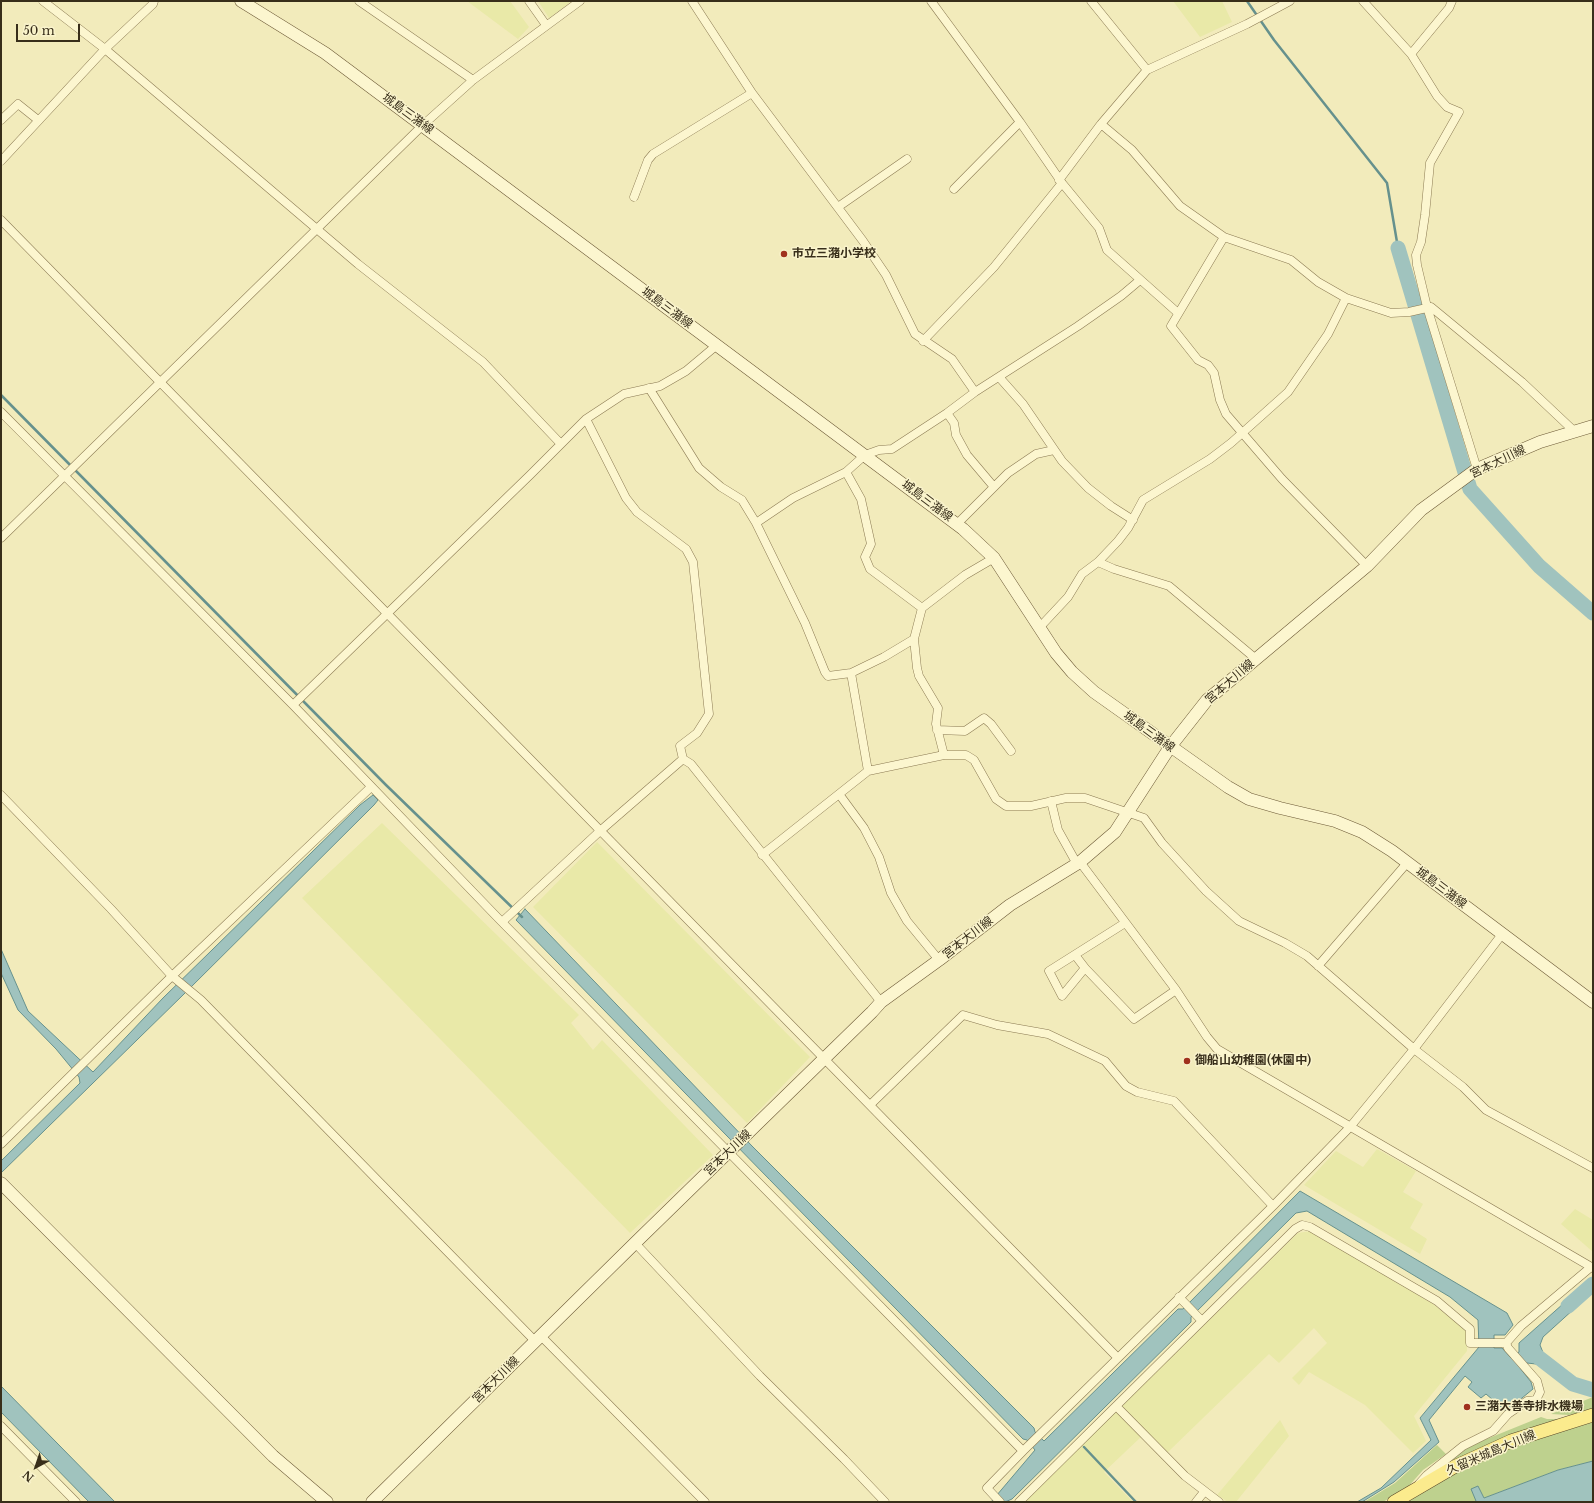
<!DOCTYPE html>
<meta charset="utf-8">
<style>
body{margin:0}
#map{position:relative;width:1594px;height:1503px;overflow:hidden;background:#f2ebbb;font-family:"Libre Baskerville",serif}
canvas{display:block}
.frame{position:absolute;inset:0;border:2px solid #382e1a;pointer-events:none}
.north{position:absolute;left:16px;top:1447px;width:40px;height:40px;-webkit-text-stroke:3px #f9f3cb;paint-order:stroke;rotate:220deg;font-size:11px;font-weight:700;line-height:16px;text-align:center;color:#382e1a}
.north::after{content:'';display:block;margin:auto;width:14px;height:18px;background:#382e1a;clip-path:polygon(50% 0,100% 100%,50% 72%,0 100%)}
.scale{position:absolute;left:16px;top:24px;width:64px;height:18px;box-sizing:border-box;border:2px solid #382e1a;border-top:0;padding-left:5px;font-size:12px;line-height:14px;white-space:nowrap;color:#382e1a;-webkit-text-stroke:3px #f9f3cb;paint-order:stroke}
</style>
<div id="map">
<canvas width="1594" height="1503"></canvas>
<div class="frame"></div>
<div class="north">N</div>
<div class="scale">50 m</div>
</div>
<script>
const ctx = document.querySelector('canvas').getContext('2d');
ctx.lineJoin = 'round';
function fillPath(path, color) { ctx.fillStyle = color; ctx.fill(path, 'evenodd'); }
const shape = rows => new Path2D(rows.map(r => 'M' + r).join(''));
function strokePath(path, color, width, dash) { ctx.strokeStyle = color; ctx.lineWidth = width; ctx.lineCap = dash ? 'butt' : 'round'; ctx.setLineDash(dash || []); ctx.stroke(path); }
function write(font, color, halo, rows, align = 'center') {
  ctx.font = font + ' "Libre Baskerville","Noto Sans JP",serif'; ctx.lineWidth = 3; ctx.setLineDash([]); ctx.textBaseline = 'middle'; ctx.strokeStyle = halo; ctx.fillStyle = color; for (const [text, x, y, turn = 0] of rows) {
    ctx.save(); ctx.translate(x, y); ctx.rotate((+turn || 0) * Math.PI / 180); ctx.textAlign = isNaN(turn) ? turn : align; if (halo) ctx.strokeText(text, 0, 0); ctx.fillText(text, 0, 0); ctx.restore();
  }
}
const farmland = shape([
 [467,1,510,1,529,27,518,39],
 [538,1,572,1,549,18],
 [1173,1,1222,1,1232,22,1200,37],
 [382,823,579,1015,571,1023,593,1050,602,1040,713,1155,630,1233,302,898],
 [597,842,810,1057,747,1123,533,907],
 [1377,1149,1416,1171,1403,1192,1423,1204,1410,1228,1427,1239,1420,1254,1304,1185,1336,1151,1363,1167],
 [1575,1209,1593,1220,1593,1252,1561,1224],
 [1311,1231,1433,1304,1467,1331,1467,1351,1414,1416,1426,1441,1413,1453,1365,1405,1309,1372,1299,1385,1292,1378,1327,1343,1314,1328,1279,1363,1269,1354,1167,1453,1122,1406,1298,1233],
 [1116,1411,1142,1436,1104,1472,1133,1502,1024,1502],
 [1280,1420,1289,1436,1236,1502,1228,1502,1217,1495]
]);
const green = shape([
 [1593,1397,1593,1409,1569,1415,1551,1414],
 [1541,1417,1547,1419,1560,1419,1448,1464,1467,1447],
 [1593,1420,1593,1461,1558,1470,1484,1498,1478,1486,1476,1501,1474,1502,1403,1502,1426,1488,1502,1450],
 [1437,1445,1446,1454,1423,1470,1408,1487,1383,1502,1364,1502,1395,1483]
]);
const water = shape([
 [373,795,378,800,374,805,184,994,1,1173,1,1161,80,1083,79,1077,56,1049,18,1010,1,973,1,949,28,1011,93,1072,163,998,360,805,373,795],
 [525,909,752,1146,1034,1428,1035,1432,1044,1441,1178,1309,1183,1309,1300,1191,1507,1313,1513,1325,1505,1335,1494,1335,1494,1348,1502,1348,1511,1358,1519,1352,1519,1343,1581,1288,1585,1299,1543,1337,1540,1345,1544,1355,1536,1364,1527,1363,1520,1368,1531,1382,1533,1389,1506,1411,1486,1394,1481,1398,1468,1387,1472,1382,1465,1376,1429,1420,1439,1442,1394,1482,1362,1502,1357,1502,1381,1488,1431,1440,1420,1418,1479,1347,1478,1320,1450,1297,1307,1211,1296,1213,1191,1317,1191,1322,1012,1499,1005,1502,991,1502,1035,1450,1027,1440,1023,1439,516,920,525,909],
 [1,1386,115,1502,89,1502,1,1412,1,1386],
 [1593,1461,1593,1502,1474,1502,1476,1501,1471,1489,1478,1486,1484,1498,1558,1470,1593,1461]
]);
const stream = shape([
 [1247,1,1274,40,1387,183,1398,248],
 [1,395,386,785,522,917],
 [1084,1447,1136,1502]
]);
const river = shape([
 [1398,248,1470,489,1539,566,1593,613],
 [1568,1306,1593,1284],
 [1529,1350,1573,1384,1593,1390]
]);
const street = shape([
 [43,1,105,49,358,264,483,362,560,443],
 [359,1,473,80],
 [529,1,546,25],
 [692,1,752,93,863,241,886,275,915,334,952,359,975,392],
 [931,1,1020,122,1062,183,1099,228,1107,250,1178,313],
 [1091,1,1147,70],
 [1363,1,1411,54,1437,96,1447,107,1459,112,1430,163,1425,215,1421,242,1416,255,1417,265,1427,307,1477,469],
 [1411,54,1449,8,1452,1],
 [1,120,18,104,38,120],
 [1101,124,1132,150,1180,206,1224,237,1291,260,1318,282,1346,298,1391,313,1409,312,1431,307,1522,382,1574,431],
 [1,161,105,49,153,4,154,1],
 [1059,180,1101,124,1147,70,1247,24,1290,1],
 [954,189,1020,122],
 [634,197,648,160,653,154,752,93],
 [838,207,907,159],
 [1,220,1117,1357],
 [1224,237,1171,326,1198,360,1208,365,1214,373,1220,400,1226,414,1282,479,1367,566],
 [923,341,994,267,1062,183],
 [999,377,1023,404,1062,461,1088,488,1111,506,1133,520],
 [649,388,699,468,721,487,742,500,756,523,805,623,825,672,828,676,851,673,884,657,914,639],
 [1,412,293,705,497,917,1023,1451,987,1488,1000,1502],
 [947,413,954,423,956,435,967,455,994,487],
 [586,419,626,498,637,512,686,549,693,562,709,714,697,733,680,746,683,759,691,764,881,1002],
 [846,472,861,499,871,544,865,557,870,569,922,608,914,639,917,668,919,676,938,708,936,724,944,755],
 [756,523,793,498,846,472,865,455,879,450,892,449,947,413,975,392,1078,326,1121,296,1140,280],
 [957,524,1008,473,1036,454,1054,450],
 [1,538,423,125,473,80,580,1],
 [1098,562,1114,569,1169,586,1256,659],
 [922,608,965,575,994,558],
 [1040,627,1068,597,1082,574,1098,562,1118,541,1128,528,1143,500,1210,459,1231,443,1288,392,1328,334,1346,298],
 [851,673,868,771],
 [293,705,530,475,586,419,624,394,660,386,686,371,717,345],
 [937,730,965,731,984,718,991,724,1011,751],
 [839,794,864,828,879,857,891,893,907,921,939,960],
 [1,795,111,909,172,976,201,1000,535,1341],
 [1051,801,1058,830,1077,864],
 [762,855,868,771,944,755,966,755,974,760,996,799,1006,806,1031,806,1066,798,1085,798,1144,818,1162,843,1206,891,1239,921,1285,943,1307,956,1414,1049,1463,1087,1486,1110,1593,1168],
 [1080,862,1176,990,1207,1037,1217,1049,1593,1268],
 [502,922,600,831,683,759],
 [1075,955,1085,968,1134,1019,1176,990],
 [1318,966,1407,863],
 [1085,968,1062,996,1049,971,1125,923],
 [870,1105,963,1015,997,1025,1048,1034,1105,1061,1126,1086,1137,1092,1174,1101,1273,1206,1023,1451],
 [1,1144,172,976,371,787],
 [1273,1206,1350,1127,1414,1049,1503,933],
 [635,1243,760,1376,844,1459,885,1502],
 [1202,1321,1295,1229,1302,1225,1310,1227,1437,1301,1470,1329,1470,1343,1506,1343],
 [540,1335,705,1502],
 [1116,1406,1185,1476,1219,1502],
 [1,1426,76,1502],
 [1419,1484,1427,1475,1463,1446,1493,1431,1508,1414,1527,1401,1536,1400,1540,1392,1537,1381,1508,1348,1506,1343,1521,1326,1591,1267],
 [1019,1502,1202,1321,1179,1297],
 [1196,1502,1204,1492]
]);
const secondary = shape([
 [241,1,325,53,963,529,994,558,1056,653,1072,672,1094,692,1228,787,1249,799,1280,808,1335,821,1362,832,1392,851,1593,1002],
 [1,1183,273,1456,327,1502],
 [372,1502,635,1243,872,1012,881,1002,939,960,1010,905,1080,862,1115,832,1170,747,1207,700,1367,566,1421,510,1477,469,1540,442,1593,426]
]);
const primary = shape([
 [1394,1502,1454,1467,1511,1441,1593,1415]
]);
const markers = [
 [784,254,4,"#a0311d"],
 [1187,1061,4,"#a0311d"],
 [1467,1407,4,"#a0311d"]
];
const streetNames = [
 ["城島三潴線",408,114,36],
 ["城島三潴線",667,308,37],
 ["宮本大川線",1498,462,-26],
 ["城島三潴線",927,501,37],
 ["宮本大川線",1230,682,-41],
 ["城島三潴線",1149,732,36],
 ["城島三潴線",1441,888,37],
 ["宮本大川線",968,938,-38],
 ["宮本大川線",728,1153,-44],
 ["宮本大川線",496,1380,-45],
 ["久留米城島大川線",1491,1453,-23]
];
const poiNames = [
 ["市立三潴小学校",792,254],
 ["御船山幼稚園(休園中)",1195,1061],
 ["三潴大善寺排水機場",1475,1407]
];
fillPath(farmland, '#e9e9a8');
fillPath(green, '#bed18e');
fillPath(water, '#a0c3be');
strokePath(water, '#66918d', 1);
strokePath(stream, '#66918d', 2.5);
strokePath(river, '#a0c3be', 15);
strokePath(street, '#8b7a53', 9);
strokePath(secondary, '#6d5a37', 13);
strokePath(primary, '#584628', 14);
strokePath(street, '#fcf6cf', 8);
strokePath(secondary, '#fcf6cf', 12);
strokePath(primary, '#fbeb8d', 13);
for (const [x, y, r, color] of markers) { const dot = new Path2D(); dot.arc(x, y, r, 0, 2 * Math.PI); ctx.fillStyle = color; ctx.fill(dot); strokePath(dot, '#f9f3cb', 1.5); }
write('12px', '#382e1a', '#f9f3cb', streetNames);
write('bold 12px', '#382e1a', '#f9f3cb', poiNames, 'left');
</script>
